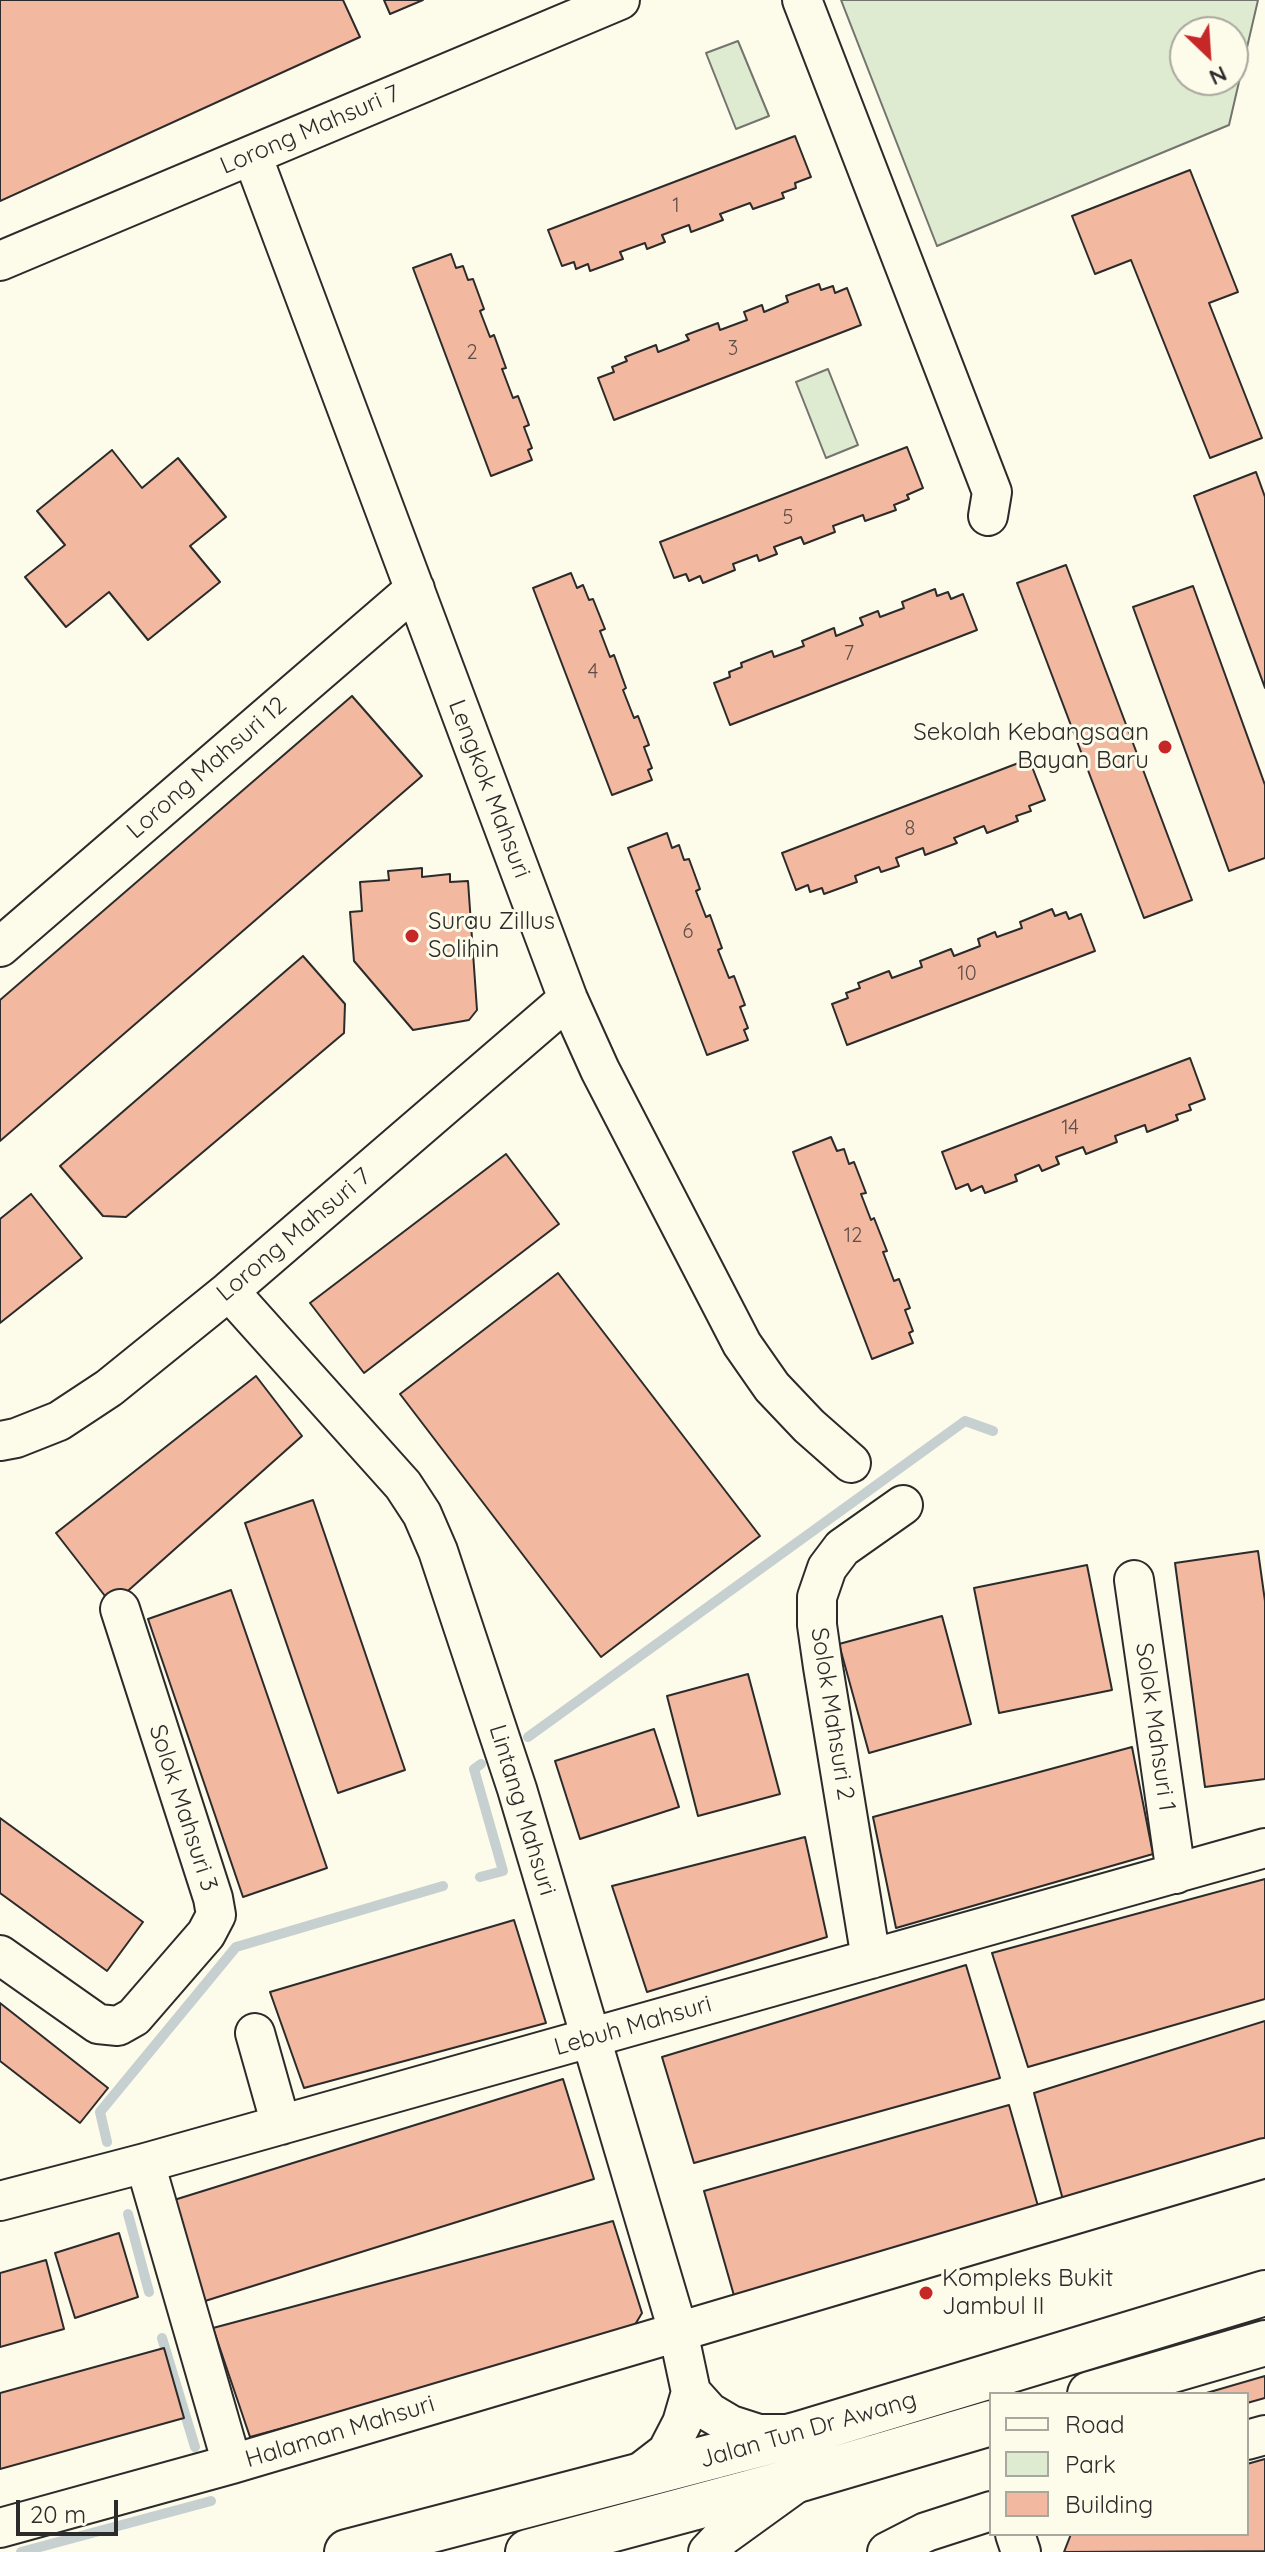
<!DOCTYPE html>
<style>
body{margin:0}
#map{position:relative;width:1265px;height:2552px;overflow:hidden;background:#fdfbea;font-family:Quicksand,sans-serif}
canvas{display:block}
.legend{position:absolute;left:989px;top:2392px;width:260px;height:144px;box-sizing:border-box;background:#fdfbea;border:2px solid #a9a89e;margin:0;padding:10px 14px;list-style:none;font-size:24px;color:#2b2b2b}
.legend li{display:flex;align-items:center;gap:16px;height:40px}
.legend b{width:40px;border:2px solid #a9a89e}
.north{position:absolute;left:1169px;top:16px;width:80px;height:80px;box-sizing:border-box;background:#fdfbea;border:2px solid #a9a89e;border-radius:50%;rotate:155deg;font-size:22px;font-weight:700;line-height:32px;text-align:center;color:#2b2b2b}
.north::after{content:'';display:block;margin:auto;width:28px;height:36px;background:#c62828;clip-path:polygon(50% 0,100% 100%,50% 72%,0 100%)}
.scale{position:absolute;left:16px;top:2500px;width:102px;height:36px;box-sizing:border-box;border:4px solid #2b2b2b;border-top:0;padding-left:10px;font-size:24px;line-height:28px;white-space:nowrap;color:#2b2b2b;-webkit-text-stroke:6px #fdfbea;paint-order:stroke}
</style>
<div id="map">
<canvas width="1265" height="2552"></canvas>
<ul class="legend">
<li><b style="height:10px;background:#fdfbea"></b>Road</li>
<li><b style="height:22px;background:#deebd1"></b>Park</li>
<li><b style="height:22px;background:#f2b8a0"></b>Building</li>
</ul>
<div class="north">N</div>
<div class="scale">20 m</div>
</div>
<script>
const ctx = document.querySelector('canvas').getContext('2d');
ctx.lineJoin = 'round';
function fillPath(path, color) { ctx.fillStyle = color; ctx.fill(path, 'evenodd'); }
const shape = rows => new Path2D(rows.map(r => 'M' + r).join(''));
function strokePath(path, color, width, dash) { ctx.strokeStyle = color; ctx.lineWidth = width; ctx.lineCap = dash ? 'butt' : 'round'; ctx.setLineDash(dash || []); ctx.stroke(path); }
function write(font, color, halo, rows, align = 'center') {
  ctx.font = font + ' Quicksand,sans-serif'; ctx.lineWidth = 6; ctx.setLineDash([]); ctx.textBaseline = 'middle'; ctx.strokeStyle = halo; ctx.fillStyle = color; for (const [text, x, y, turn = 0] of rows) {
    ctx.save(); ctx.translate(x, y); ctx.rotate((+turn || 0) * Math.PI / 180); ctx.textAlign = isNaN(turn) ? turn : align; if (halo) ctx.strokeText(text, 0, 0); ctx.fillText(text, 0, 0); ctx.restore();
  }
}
const green = shape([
 [841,0,1258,0,1229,125,937,246,841,0],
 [1233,32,1233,80,1185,80,1185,32,1233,32],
 [738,41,769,116,736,129,706,53,738,41],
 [828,369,858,445,826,458,796,382,828,369]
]);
const stream = shape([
 [528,1737,965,1421,993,1431],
 [480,1877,503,1871,474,1769,481,1764],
 [107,2142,100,2112,236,1947,443,1886],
 [128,2214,149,2292],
 [162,2338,195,2447],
 [21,2552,211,2501]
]);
const building = shape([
 [0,0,343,0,360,37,0,201,0,0],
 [384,0,423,0,390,14,384,0],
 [795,136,811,177,795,183,796,188,782,193,784,198,753,209,750,203,720,214,723,220,691,232,689,225,662,235,665,242,647,249,645,243,620,252,623,259,590,271,588,264,576,269,574,262,562,266,548,230,795,136],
 [1190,170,1238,292,1209,303,1262,438,1210,458,1131,260,1095,274,1072,216,1190,170],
 [451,254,456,268,463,266,468,280,473,279,484,309,480,311,490,337,494,335,506,368,502,369,513,398,518,396,529,425,524,427,532,448,528,450,532,460,491,476,413,268,451,254],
 [819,284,821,290,833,286,835,293,847,288,861,325,614,420,598,378,614,372,612,367,627,361,625,357,656,345,658,352,689,340,686,335,718,323,720,330,747,320,744,312,762,305,764,312,788,302,786,296,819,284],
 [907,447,923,488,907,495,909,499,894,505,896,510,865,521,863,515,833,526,835,532,804,544,801,537,774,547,777,554,759,561,757,555,733,564,735,570,703,583,700,576,689,581,686,574,674,578,660,542,907,447],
 [112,450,142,488,178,458,226,517,190,546,220,582,148,640,109,592,66,627,25,577,65,545,37,511,112,450],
 [1256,472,1265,497,1265,688,1194,496,1256,472],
 [1066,565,1192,900,1144,918,1017,583,1066,565],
 [571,573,577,588,583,585,589,600,593,599,605,629,600,631,610,657,614,655,626,688,623,690,634,718,638,716,649,745,644,747,652,768,648,770,652,780,612,795,533,588,571,573],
 [1193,586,1265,785,1265,858,1229,871,1133,607,1193,586],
 [935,589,937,596,948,592,951,599,963,594,977,630,730,725,714,683,730,677,729,672,742,667,741,663,772,651,774,657,804,646,802,641,834,628,836,636,863,625,860,618,878,611,880,617,904,608,902,602,935,589],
 [352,696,422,776,0,1141,0,1000,352,696],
 [1029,759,1045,800,1029,806,1031,811,1016,816,1018,821,987,833,984,826,954,838,957,843,925,855,923,848,896,858,899,866,881,872,879,867,855,876,857,882,824,894,822,888,810,892,808,885,796,890,782,853,1029,759],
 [667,833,672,848,679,845,684,860,689,859,700,889,696,891,706,917,710,915,722,948,718,950,729,978,734,976,745,1005,740,1007,748,1028,744,1030,748,1040,707,1055,628,848,667,833],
 [422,868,422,877,450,874,450,882,468,881,477,1010,469,1020,413,1030,354,961,350,912,362,911,360,882,389,880,388,871,422,868],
 [1052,909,1055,916,1066,912,1069,919,1081,914,1095,951,847,1045,832,1004,848,998,846,993,860,988,858,983,889,971,892,978,922,967,920,961,951,949,954,956,980,946,978,939,995,932,997,937,1022,928,1020,922,1052,909],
 [303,956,345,1004,344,1033,126,1217,103,1216,60,1166,303,956],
 [1190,1058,1205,1099,1189,1105,1191,1110,1176,1115,1178,1120,1147,1132,1145,1125,1115,1136,1117,1142,1086,1154,1083,1147,1056,1157,1059,1164,1042,1171,1039,1165,1015,1175,1017,1181,985,1193,982,1186,971,1191,968,1184,956,1189,942,1152,1190,1058],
 [831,1137,837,1151,844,1149,849,1164,854,1162,866,1193,861,1194,871,1220,874,1218,887,1251,883,1252,894,1281,899,1279,910,1308,905,1310,913,1331,909,1333,913,1343,872,1359,793,1152,831,1137],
 [506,1154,559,1224,364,1373,310,1303,506,1154],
 [31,1194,82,1258,0,1323,0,1219,31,1194],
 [558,1273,760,1536,601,1657,400,1394,558,1273],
 [256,1376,302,1436,112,1605,56,1533,256,1376],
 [313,1500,405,1770,338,1793,245,1523,313,1500],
 [1258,1551,1265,1601,1265,1779,1205,1787,1175,1563,1258,1551],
 [1087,1565,1112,1690,999,1713,974,1588,1087,1565],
 [231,1590,327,1868,243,1897,148,1619,231,1590],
 [942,1616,971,1724,869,1753,839,1644,942,1616],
 [748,1674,780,1794,698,1816,667,1696,748,1674],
 [654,1729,679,1807,580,1839,555,1761,654,1729],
 [1132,1747,1153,1854,896,1928,873,1817,1132,1747],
 [0,1818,143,1922,107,1971,0,1893,0,1818],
 [805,1837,827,1937,647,1992,612,1886,805,1837],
 [1265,1879,1265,1999,1028,2067,992,1953,1265,1879],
 [514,1920,546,2023,304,2088,270,1992,514,1920],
 [966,1965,1000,2078,694,2163,662,2057,966,1965],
 [0,2003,108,2088,80,2123,0,2061,0,2003],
 [1265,2021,1265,2146,1066,2211,1034,2093,1265,2021],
 [563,2079,594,2179,205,2301,174,2200,563,2079],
 [1009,2105,1042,2220,737,2306,704,2191,1009,2105],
 [613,2221,642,2313,630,2333,250,2437,213,2328,613,2221],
 [119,2233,138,2297,75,2318,55,2253,119,2233],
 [46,2260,64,2329,0,2347,0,2273,46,2260],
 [164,2348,184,2418,0,2469,0,2393,164,2348],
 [1265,2376,1265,2398,1247,2403,1247,2394,1203,2394,1265,2376],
 [1265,2459,1265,2551,1064,2552,1071,2534,1247,2534,1247,2464,1265,2459]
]);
const minor = shape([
 [802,0,992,492,988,516],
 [252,155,568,999,600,1070,742,1344,772,1387,809,1426,851,1463],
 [0,261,620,0],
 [0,947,415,589],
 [229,1291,403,1485,422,1514,438,1551,517,1789,678,2331,691,2392,682,2423,667,2452,632,2479],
 [0,1441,16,1438,59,1421,109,1388,229,1291,568,999],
 [1134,1580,1176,1874],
 [0,1955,98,2024,118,2026,134,2017,206,1934,216,1915,213,1898,120,1609],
 [871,1959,823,1667,817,1625,817,1597,827,1568,842,1548,903,1505],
 [255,2033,281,2125],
 [145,2163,232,2464],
 [0,2201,145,2163,1265,1848],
 [691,2392,709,2412,731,2425,759,2434,787,2434],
 [1247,2440,1265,2435],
 [0,2528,232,2464,1265,2158],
 [1015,2534,1021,2552],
 [708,2552,723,2536,795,2484],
 [887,2552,926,2532,991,2511]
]);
const major = shape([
 [1090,2394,1265,2343],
 [347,2552,799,2434,1265,2293],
 [528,2552,804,2478,991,2423]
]);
const markers = [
 [1165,747,8,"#c62828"],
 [412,936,8,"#c62828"],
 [926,2293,8,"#c62828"]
];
const numberNames = [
 ["1",676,206],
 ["3",733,349],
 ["2",472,353],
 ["5",788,518],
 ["7",849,654],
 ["4",593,672],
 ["8",910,829],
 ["6",688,932],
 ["10",967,974],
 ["14",1070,1128],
 ["12",853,1236]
];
const streetNames = [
 ["Lorong Mahsuri 7",310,130,-23],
 ["Lorong Mahsuri 12",207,768,-41],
 ["Lengkok Mahsuri",489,789,69],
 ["Lorong Mahsuri 7",294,1235,-40],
 ["Solok Mahsuri 2",832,1714,81],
 ["Solok Mahsuri 1",1155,1727,82],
 ["Solok Mahsuri 3",183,1808,72],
 ["Lintang Mahsuri",522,1810,73],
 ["Lebuh Mahsuri",633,2026,-16],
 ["Jalan Tun Dr Awang",808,2430,-16],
 ["Halaman Mahsuri",340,2432,-17]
];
const poiNames = [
 ["Sekolah Kebangsaan",1149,733,"right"],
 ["Bayan Baru",1149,761,"right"],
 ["Surau Zillus",428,922],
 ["Solihin",428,950],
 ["Kompleks Bukit",942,2279],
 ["Jambul II",942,2307]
];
fillPath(green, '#deebd1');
strokePath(green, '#74746e', 2);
strokePath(stream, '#c7d0d0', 10);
fillPath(building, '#f2b8a0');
strokePath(building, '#2b2b2b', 2);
strokePath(minor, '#2b2b2b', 42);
strokePath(major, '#2b2b2b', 48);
strokePath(minor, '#fdfbea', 38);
strokePath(major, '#fdfbea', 44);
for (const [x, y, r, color] of markers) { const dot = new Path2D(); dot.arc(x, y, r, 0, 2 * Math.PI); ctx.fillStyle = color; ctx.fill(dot); strokePath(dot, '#fdfbea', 3); }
write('20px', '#5d4e48', null, numberNames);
write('24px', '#2b2b2b', '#fdfbea', streetNames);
write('24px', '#2b2b2b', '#fdfbea', poiNames, 'left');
</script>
